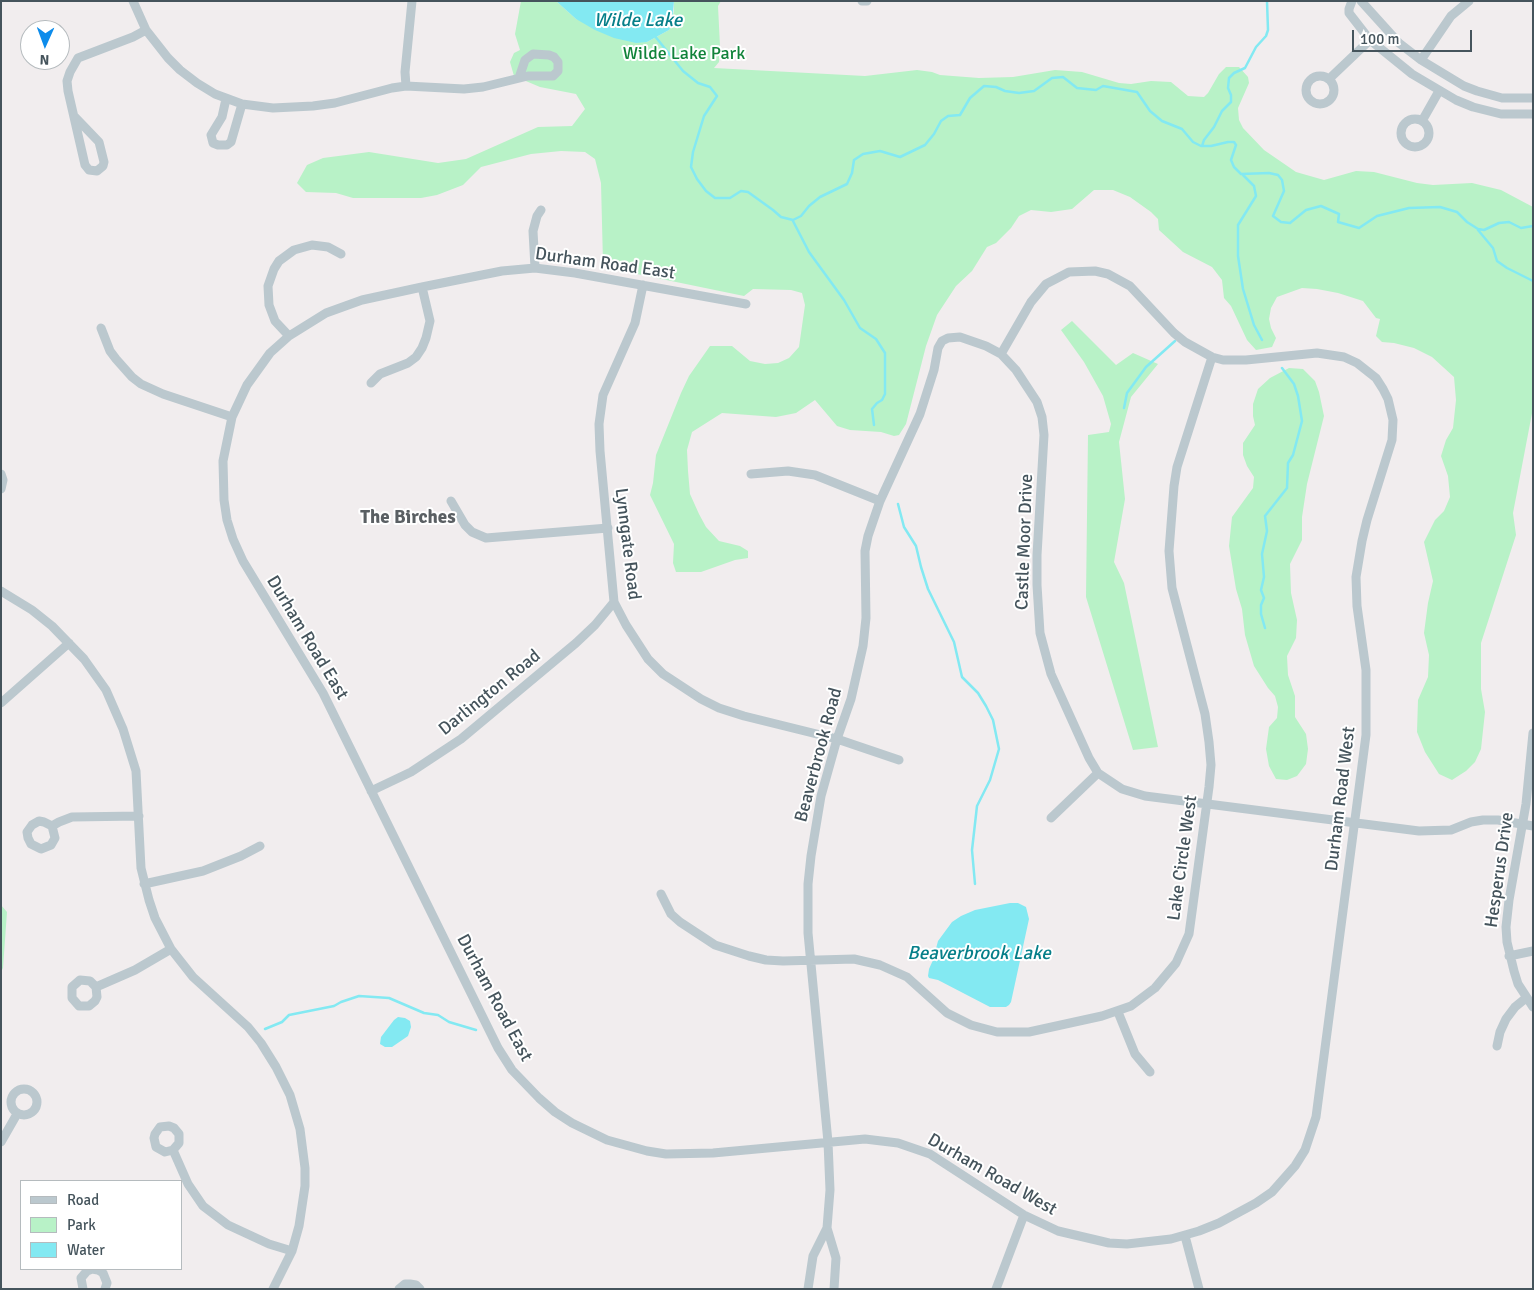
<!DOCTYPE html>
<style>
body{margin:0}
#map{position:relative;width:1534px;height:1290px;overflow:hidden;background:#f1edee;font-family:Signika,sans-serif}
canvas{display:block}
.frame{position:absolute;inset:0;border:2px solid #45545c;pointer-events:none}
.legend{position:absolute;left:20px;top:1180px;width:162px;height:90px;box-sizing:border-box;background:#fff;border:1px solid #b5bbbe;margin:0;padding:6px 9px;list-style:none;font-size:15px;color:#45545c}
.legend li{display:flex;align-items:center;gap:10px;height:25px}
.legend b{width:25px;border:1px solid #b5bbbe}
.north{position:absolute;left:20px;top:20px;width:50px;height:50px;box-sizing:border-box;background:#fff;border:1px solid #b5bbbe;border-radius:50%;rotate:182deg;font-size:14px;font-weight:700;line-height:20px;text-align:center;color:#45545c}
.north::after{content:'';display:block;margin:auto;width:18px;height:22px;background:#0d8ceb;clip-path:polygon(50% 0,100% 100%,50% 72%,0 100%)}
.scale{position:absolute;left:1352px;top:30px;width:120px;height:22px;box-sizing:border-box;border:2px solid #45545c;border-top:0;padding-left:6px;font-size:15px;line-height:18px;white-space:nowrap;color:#45545c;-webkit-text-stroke:4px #fff;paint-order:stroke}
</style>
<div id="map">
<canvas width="1534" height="1290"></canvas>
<div class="frame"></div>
<ul class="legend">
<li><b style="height:6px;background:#bbc8ce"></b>Road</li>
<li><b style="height:14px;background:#b8f2c7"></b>Park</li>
<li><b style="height:14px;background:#83e9f2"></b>Water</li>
</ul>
<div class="north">N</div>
<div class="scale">100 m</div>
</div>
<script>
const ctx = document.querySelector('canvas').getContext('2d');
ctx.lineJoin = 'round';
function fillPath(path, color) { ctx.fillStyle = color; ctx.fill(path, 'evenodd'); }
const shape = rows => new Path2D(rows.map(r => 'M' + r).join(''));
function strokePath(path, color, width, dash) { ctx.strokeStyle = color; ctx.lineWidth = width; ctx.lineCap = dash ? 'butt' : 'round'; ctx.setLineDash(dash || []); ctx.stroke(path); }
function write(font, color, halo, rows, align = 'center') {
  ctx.font = font + ' Signika,sans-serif'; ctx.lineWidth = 4; ctx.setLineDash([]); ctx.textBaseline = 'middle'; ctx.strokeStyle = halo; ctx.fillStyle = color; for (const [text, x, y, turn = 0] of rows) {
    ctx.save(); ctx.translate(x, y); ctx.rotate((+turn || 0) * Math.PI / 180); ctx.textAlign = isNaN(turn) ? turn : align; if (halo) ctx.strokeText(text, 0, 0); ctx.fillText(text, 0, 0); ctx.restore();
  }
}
const green = shape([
 [521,1,556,1,576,19,647,42,669,30,674,11,674,1,721,1,718,6,720,46,719,62,714,68,865,76,917,70,932,72,940,75,979,78,1013,77,1055,70,1082,72,1119,83,1131,84,1151,81,1171,82,1188,96,1204,97,1208,93,1219,74,1226,67,1239,67,1248,77,1249,83,1238,108,1239,120,1243,128,1264,150,1296,172,1324,180,1356,171,1374,172,1417,183,1433,185,1472,183,1501,190,1533,207,1533,408,1513,513,1516,535,1481,643,1481,689,1485,712,1481,749,1475,762,1466,771,1452,780,1439,774,1425,752,1417,732,1418,700,1428,677,1429,655,1424,633,1428,603,1433,581,1424,542,1435,520,1444,511,1450,497,1448,476,1441,456,1446,440,1453,428,1456,400,1454,377,1432,357,1414,348,1394,343,1382,342,1376,336,1380,319,1376,318,1363,301,1338,293,1317,289,1302,288,1277,297,1271,308,1269,319,1271,328,1276,338,1272,347,1256,350,1247,340,1231,306,1224,298,1222,280,1212,267,1183,252,1159,230,1158,219,1151,212,1130,197,1113,190,1094,190,1072,209,1051,212,1031,210,1019,216,1011,228,996,243,987,247,972,271,956,286,937,315,926,346,906,424,899,435,894,436,881,432,850,430,837,426,815,400,796,413,776,417,722,413,692,432,687,450,688,471,690,494,699,514,706,527,719,541,740,546,748,551,748,558,735,560,701,572,676,572,673,563,674,544,650,495,653,483,656,455,681,393,689,376,710,346,732,346,750,361,765,364,778,363,789,358,799,347,805,305,802,293,791,290,753,289,744,296,613,269,603,263,601,183,595,159,585,152,561,151,531,154,481,167,463,185,437,195,421,198,353,198,336,193,306,192,297,183,307,165,323,158,369,152,438,163,466,159,538,127,572,126,585,109,576,94,540,87,514,76,510,62,514,53,520,50,515,34],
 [1072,321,1116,365,1133,353,1158,364,1131,397,1119,442,1125,499,1114,562,1124,583,1158,747,1133,750,1086,597,1088,435,1109,432,1111,424,1103,396,1084,362,1061,330],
 [1289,368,1303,369,1315,381,1319,392,1324,416,1307,484,1302,517,1302,540,1290,564,1291,593,1297,620,1296,638,1287,656,1288,675,1295,696,1295,717,1306,734,1308,749,1306,764,1297,776,1287,780,1276,779,1269,766,1266,749,1269,727,1277,718,1278,707,1275,696,1268,688,1254,666,1245,635,1242,609,1236,589,1229,546,1232,517,1253,488,1254,477,1247,466,1243,455,1243,443,1255,425,1253,416,1253,404,1258,389,1270,378],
 [1,905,7,912,3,968,1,972]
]);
const water = shape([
 [556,1,674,1,672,24,669,30,647,42,636,43,614,38,595,30,576,19],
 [1010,903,1018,903,1026,907,1029,919,1011,1002,1009,1005,1006,1007,990,1007,938,980,929,978,928,976,929,969,933,960,938,941,952,922,961,916,975,910],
 [398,1017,405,1018,410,1021,411,1027,408,1036,392,1047,385,1047,380,1044,381,1037,394,1020]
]);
const stream = shape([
 [654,35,683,71,698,83,710,87,717,96,704,116,693,152,691,167,697,179,706,191,715,198,730,198,741,191,748,192,773,210,781,217,793,220,801,216,809,206,820,197,847,184,852,173,854,160,863,154,880,151,900,157,925,145,934,134,941,121,948,116,960,115,970,98,984,86,996,87,1005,91,1019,93,1034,91,1052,78,1063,77,1077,88,1096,90,1103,86,1137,92,1150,111,1162,121,1182,129,1193,142,1201,146,1211,146,1228,142,1234,142,1236,145,1231,160,1234,167,1241,174,1269,173,1278,175,1282,180,1284,191,1273,216,1281,222,1290,223,1306,210,1321,206,1339,214,1338,222,1359,228,1377,216,1409,208,1440,207,1457,212,1467,222,1478,229,1484,230,1499,223,1509,222,1521,228,1533,226],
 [1202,146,1204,140,1214,127,1222,111,1231,102,1231,95,1228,88,1229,78,1234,73,1245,68,1256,47,1266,36,1268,30,1267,1],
 [1243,175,1254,186,1256,196,1238,225,1238,256,1243,289,1254,325,1262,340],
 [793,221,809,252,844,300,860,328,876,339,885,353,885,394,882,400,877,403,872,409,874,425],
 [1478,230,1493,248,1497,261,1507,268,1533,281],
 [1124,408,1127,393,1146,367,1175,341],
 [898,504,904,527,916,546,921,567,928,589,954,642,962,677,978,693,986,706,993,720,999,749,990,780,977,806,972,850,975,884],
 [1265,628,1261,614,1261,605,1264,598,1261,590,1264,577,1262,554,1267,531,1265,516,1287,488,1288,463,1293,455,1302,421,1298,396,1294,384,1282,368],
 [265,1029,282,1022,289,1015,334,1006,341,1002,359,996,389,998,424,1013,438,1015,449,1022,476,1030]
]);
const minor = shape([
 [133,1,146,30,168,58,180,70,197,83,215,94,242,104,273,108,313,106,335,103,392,88,406,86,464,89,483,87,528,76,553,76,558,71,558,62,554,57,549,55,533,54,525,60,519,78],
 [862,1,867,1],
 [1352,1,1349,9,1349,13,1370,40,1412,74,1456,100,1473,107,1501,114,1533,114],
 [1361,1,1399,43,1421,60,1464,86,1477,91,1502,98,1533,98],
 [1421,60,1451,16,1469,1],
 '1306 90a14 14 0 1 1 28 0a14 14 0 1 1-28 0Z',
 [1329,79,1370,40],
 [406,86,405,72,412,1],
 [226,99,222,117,211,135,213,143,218,145,227,145,231,142,242,104],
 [75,117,99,142,104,162,103,166,97,171,89,170,85,165,68,91,67,81,70,72,78,58,133,37,146,30],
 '1401 133a14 14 0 1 1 28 0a14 14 0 1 1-28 0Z',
 [1422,121,1439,91],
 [535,268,533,231,537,216,541,210],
 [643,285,635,323,603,395,599,424,600,451,614,602,626,625,648,659,663,674,701,699,719,708,744,716,837,739,899,760],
 [746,304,575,273,535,268,502,271,422,287,362,300,326,313,289,336,270,353,247,385,232,417,223,461,224,500,227,520,233,539,243,561,323,693,498,1048,512,1070,539,1098,555,1112,572,1123,607,1140,647,1151,666,1154,713,1153,865,1139,898,1143,930,1154,1024,1215,1058,1231,1109,1243,1127,1244,1171,1239,1199,1231,1219,1223,1256,1203,1272,1192,1295,1166,1305,1150,1316,1117,1366,735,1366,670,1357,606,1356,577,1362,541,1367,520,1392,440,1393,420,1388,399,1383,389,1376,378,1357,363,1344,357,1317,353,1246,360,1223,360,1212,357,1185,342,1174,333,1130,286,1108,274,1095,271,1069,272,1046,284,1031,302,1001,354],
 [101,328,110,351,116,359,132,377,141,384,163,394,232,417],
 [289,336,275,321,269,305,268,286,274,269,279,261,294,250,312,245,328,247,341,254],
 [371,383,380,374,408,363,416,357,422,348,426,338,430,321,422,287],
 [1,474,3,480,1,489],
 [751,474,788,471,815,475,880,501],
 [451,501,465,525,472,532,486,538,608,528],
 [1,591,32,610,52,626,84,659,106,690,123,729,136,771,141,868,149,900,155,918,171,949,193,977,248,1027,261,1043,276,1067,290,1095,300,1129,305,1168,305,1186,299,1226,292,1251,273,1289],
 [1,703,69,643],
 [1533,733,1526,804,1509,900,1506,927,1507,942,1514,971,1518,984,1533,1007],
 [371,791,411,772,461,739,576,643,595,625,614,602],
 [1051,818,1098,773],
 [52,826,55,838,51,845,41,849,31,844,28,838,27,832,32,825,39,821,44,822,52,826,59,822,72,817,139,816],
 [144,884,203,871,241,856,260,846],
 [661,894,671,914,680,922,715,945,749,956,766,960,783,961,854,959,880,965,907,977,947,1013,971,1025,997,1032,1029,1032,1102,1016,1131,1006,1155,988,1176,963,1189,934,1209,787,1211,765,1209,742,1205,714,1172,588,1169,551,1174,486,1177,467,1212,357],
 [1509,956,1533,951],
 [96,987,90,981,80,980,72,987,72,998,79,1006,89,1006,95,1001,97,997,96,987,135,970,171,949],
 [1118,1012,1135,1054,1150,1072],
 [1497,1046,1500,1032,1506,1019,1515,1007,1526,998],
 '11 1102a13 13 0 1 1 26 0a13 13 0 1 1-26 0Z',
 [1,1142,17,1114],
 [173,1150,179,1143,179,1134,174,1128,169,1126,160,1127,155,1134,154,1138,156,1147,165,1152,173,1150,188,1184,203,1206,228,1225,269,1244,292,1251],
 [1185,1236,1199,1289],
 [83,1289,81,1278,87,1271,92,1269,98,1270,103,1273,107,1283,105,1289],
 [399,1289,405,1284,410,1284,416,1285,420,1289],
 [808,1289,813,1256,827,1228],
 [834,1289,836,1258,827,1228,830,1190,828,1142,808,933,808,884,811,856,821,796,837,739,851,699,863,646,866,618,865,551,868,536,880,501,920,414,934,370,938,348,942,341,948,338,960,337,986,346,1001,354,1016,370,1037,402,1042,417,1044,435,1037,555,1037,585,1040,633,1051,674,1089,758,1098,773,1122,789,1145,796,1419,831,1451,830,1471,822,1483,820,1498,820,1533,826],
 [996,1289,1024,1215]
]);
const parkNames = [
 ["Wilde Lake Park",684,54]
];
const streetNames = [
 ["Durham Road East",605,264,8],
 ["Castle Moor Drive",1025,542,-88],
 ["Lynngate Road",627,544,83],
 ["Durham Road East",307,638,59],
 ["Darlington Road",490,693,-39],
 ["Beaverbrook Road",819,755,-75],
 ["Durham Road West",1341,799,-83],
 ["Lake Circle West",1183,858,-82],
 ["Hesperus Drive",1500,870,-82],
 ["Durham Road East",494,998,62],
 ["Durham Road West",992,1175,30]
];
const waterNames = [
 ["Wilde Lake",638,21],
 ["Beaverbrook Lake",979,954]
];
const neighbourhoodNames = [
 ["The Birches",408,518]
];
fillPath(green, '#b8f2c7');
fillPath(water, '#83e9f2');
strokePath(stream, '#83e9f2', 2.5);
strokePath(minor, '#bbc8ce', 9);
write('18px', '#11833a', '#fff', parkNames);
write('18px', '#45545c', '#fff', streetNames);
write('italic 19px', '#067f89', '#fff', waterNames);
write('bold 19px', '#5a5f63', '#fff', neighbourhoodNames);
</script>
